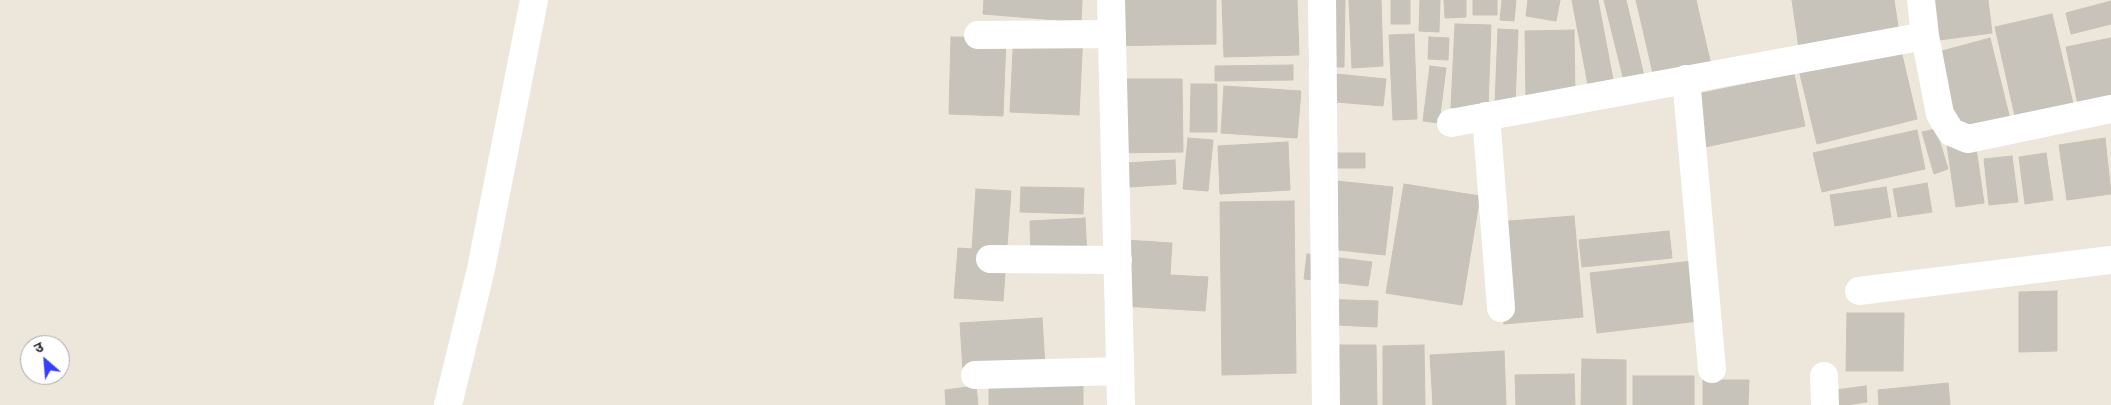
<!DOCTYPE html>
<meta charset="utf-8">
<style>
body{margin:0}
#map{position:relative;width:2111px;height:405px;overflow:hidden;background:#ece7da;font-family:"Roboto Condensed","Noto Sans Devanagari",sans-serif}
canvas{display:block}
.north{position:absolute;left:20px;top:335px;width:50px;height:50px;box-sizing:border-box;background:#fff;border:1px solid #a9a9a9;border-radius:50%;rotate:333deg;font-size:14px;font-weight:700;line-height:20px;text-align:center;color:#292929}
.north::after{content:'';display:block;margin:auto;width:18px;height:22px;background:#343fff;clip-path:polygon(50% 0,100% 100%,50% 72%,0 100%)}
</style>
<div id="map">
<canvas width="2111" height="405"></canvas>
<div class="north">उ</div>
</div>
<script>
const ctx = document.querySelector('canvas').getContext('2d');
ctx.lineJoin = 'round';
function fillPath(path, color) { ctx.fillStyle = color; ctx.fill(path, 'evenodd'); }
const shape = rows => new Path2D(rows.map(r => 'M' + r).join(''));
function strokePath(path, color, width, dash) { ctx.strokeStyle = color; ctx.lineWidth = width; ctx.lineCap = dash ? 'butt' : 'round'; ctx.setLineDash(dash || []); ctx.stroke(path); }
const building = shape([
 [984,0,1082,0,1081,22,983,14,984,0],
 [1101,0,1216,0,1216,44,1102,46,1101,0],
 [1222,0,1297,0,1299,55,1224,57,1222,0],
 [1310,0,1345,0,1344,67,1309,67,1310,0],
 [1349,0,1381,0,1383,66,1352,68,1349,0],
 [1391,0,1410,0,1410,24,1391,24,1391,0],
 [1420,0,1440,0,1439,32,1419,31,1420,0],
 [1444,0,1466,0,1466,17,1445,18,1444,0],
 [1473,0,1497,0,1497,15,1473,15,1473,0],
 [1502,0,1516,0,1514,21,1500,20,1502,0],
 [1528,0,1560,0,1556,21,1526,16,1528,0],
 [1572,0,1598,0,1614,85,1589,90,1572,0],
 [1604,0,1626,0,1645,80,1625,85,1604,0],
 [1636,0,1696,0,1712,69,1655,82,1636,0],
 [1792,0,1894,0,1899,33,1799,48,1792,0],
 [1926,0,1988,0,1992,33,1932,41,1926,0],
 [2111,1,2111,24,2071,34,2066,13,2111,1],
 [2052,14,2075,112,2017,125,1995,27,2052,14],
 [1455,24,1491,25,1488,109,1451,108,1455,24],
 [1498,29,1518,30,1515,104,1495,104,1498,29],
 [1574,30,1575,98,1526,98,1525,31,1574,30],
 [1014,31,1083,33,1079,115,1010,112,1014,31],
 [1414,34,1417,119,1393,120,1389,35,1414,34],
 [951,37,1006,38,1003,116,949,114,951,37],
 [1429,37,1449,38,1448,60,1428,59,1429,37],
 [1990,38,2010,119,1952,134,1931,54,1990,38],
 [2111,38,2111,108,2080,114,2066,47,2111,38],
 [1900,46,1917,119,1817,144,1799,70,1900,46],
 [1293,65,1293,80,1215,81,1215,66,1293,65],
 [1430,66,1446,68,1439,123,1423,121,1430,66],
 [1316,72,1386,79,1383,106,1313,100,1316,72],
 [1794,74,1805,126,1700,148,1688,96,1794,74],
 [1112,79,1182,79,1183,152,1112,153,1112,79],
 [1191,84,1217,84,1217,132,1190,132,1191,84],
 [1224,86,1301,91,1297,138,1221,133,1224,86],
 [1936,129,1948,169,1934,174,1922,132,1936,129],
 [1917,130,1925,169,1822,192,1813,153,1917,130],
 [1188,138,1213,140,1208,191,1183,189,1188,138],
 [2105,138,2111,194,2067,200,2059,145,2105,138],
 [1975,141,1984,203,1956,207,1947,145,1975,141],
 [1288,142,1290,190,1220,194,1218,146,1288,142],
 [1327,153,1365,153,1365,168,1326,168,1327,153],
 [2046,153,2053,200,2025,204,2019,157,2046,153],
 [2012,156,2018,202,1989,205,1984,159,2012,156],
 [1175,160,1176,184,1129,187,1127,163,1175,160],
 [1318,179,1393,187,1385,255,1311,247,1318,179],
 [1927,183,1932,212,1898,217,1893,189,1927,183],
 [1404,184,1480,196,1462,305,1386,293,1404,184],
 [1021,187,1084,188,1083,214,1020,212,1021,187],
 [1886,187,1891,217,1835,226,1830,195,1886,187],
 [976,189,1011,191,1003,301,954,298,958,248,972,249,976,189],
 [1294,201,1296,373,1222,375,1220,202,1294,201],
 [1574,216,1583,317,1504,324,1496,222,1574,216],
 [1085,218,1087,256,1031,259,1030,221,1085,218],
 [1669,231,1672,258,1582,267,1579,240,1669,231],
 [1110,239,1172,243,1170,275,1208,277,1205,311,1105,305,1110,239],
 [1307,254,1372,262,1368,286,1304,279,1307,254],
 [1692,261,1699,321,1597,333,1590,273,1692,261],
 [2057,291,2057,351,2019,352,2019,292,2057,291],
 [1316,299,1378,301,1377,327,1316,324,1316,299],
 [1847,313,1904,313,1903,371,1846,371,1847,313],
 [1042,318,1045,366,963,371,960,323,1042,318],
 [1315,345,1376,345,1377,405,1316,405,1315,345],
 [1424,345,1425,405,1383,405,1383,346,1424,345],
 [1504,351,1506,405,1433,405,1430,355,1504,351],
 [1582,359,1626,360,1626,405,1581,405,1582,359],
 [1574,374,1575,405,1516,405,1515,375,1574,374],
 [1633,376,1694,376,1694,405,1633,405,1633,376],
 [989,380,1083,381,1083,405,989,405,989,380],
 [1703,380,1749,380,1748,405,1703,405,1703,380],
 [1948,383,1950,405,1879,405,1878,390,1948,383],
 [976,386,978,405,946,405,945,390,976,386],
 [1866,386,1867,402,1846,405,1821,405,1820,392,1866,386]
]);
const street = shape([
 [1111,0,1121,405],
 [1322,0,1326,405],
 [978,35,1112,34],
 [1925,36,1940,114,1951,132,1968,139,2111,109],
 [1686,79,1712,369],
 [1486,116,1501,308],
 [1451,123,1925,36,1921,0],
 [990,259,1118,260],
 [1859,291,2111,260],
 [975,375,1120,371],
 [1824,376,1825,405]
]);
const secondary = shape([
 [448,405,481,269,534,0]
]);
fillPath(building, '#c7c3ba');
strokePath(building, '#c7c3b4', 1);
strokePath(street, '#fff', 28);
strokePath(secondary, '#fff', 28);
</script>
